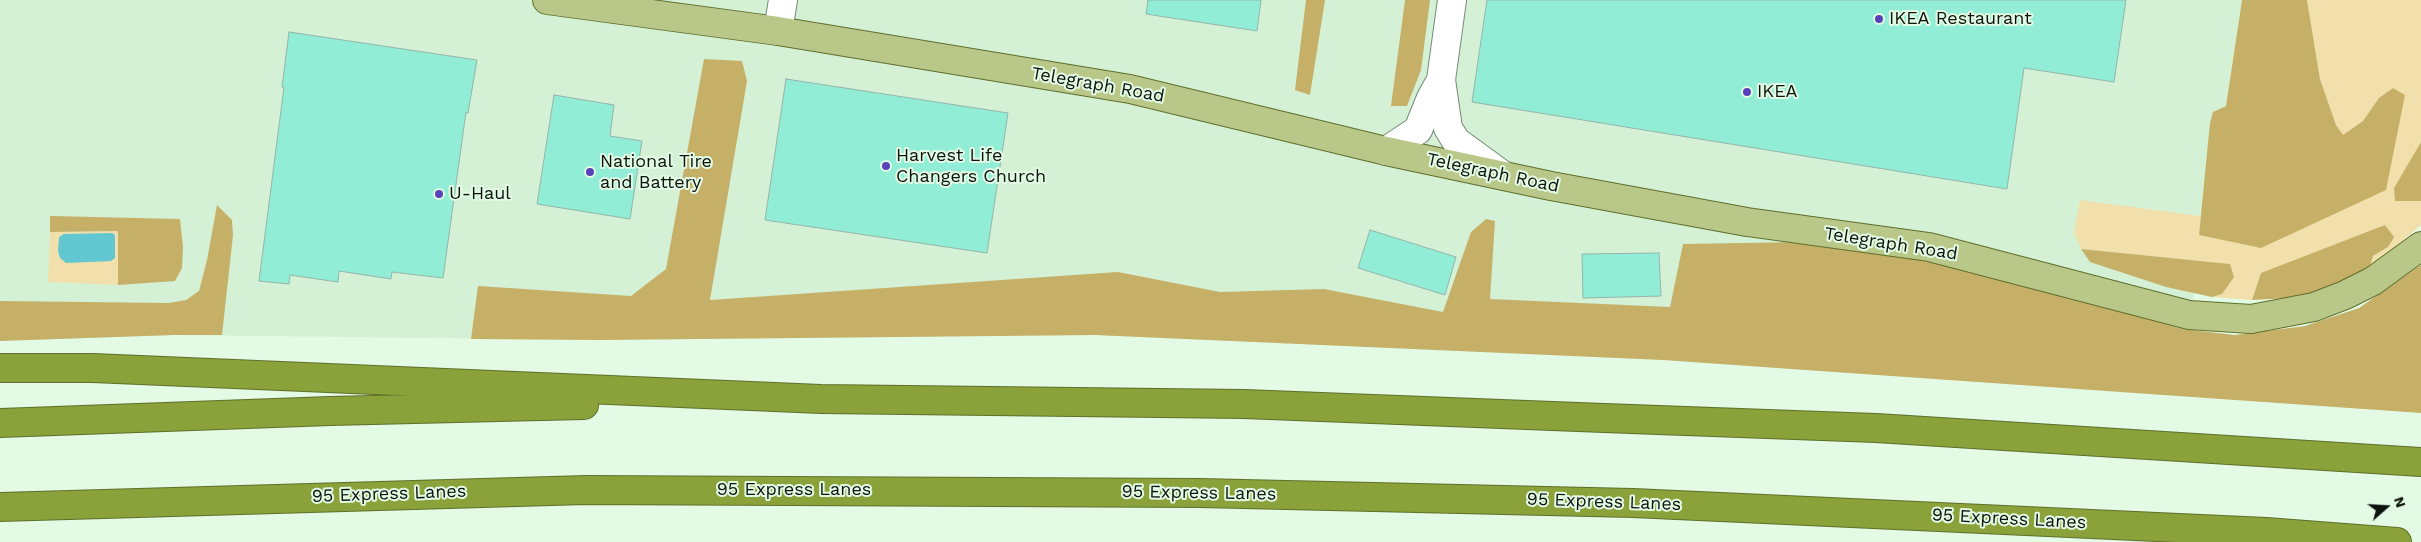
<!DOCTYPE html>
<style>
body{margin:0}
#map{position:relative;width:2421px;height:542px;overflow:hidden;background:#e3fbe5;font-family:"Work Sans",sans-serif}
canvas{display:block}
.north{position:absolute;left:2361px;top:482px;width:50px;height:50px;-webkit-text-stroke:4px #e3fbe5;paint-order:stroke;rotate:71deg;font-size:14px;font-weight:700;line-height:20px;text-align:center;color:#0c130c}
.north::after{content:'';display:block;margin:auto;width:18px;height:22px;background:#0c130c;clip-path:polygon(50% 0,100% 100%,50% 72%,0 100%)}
</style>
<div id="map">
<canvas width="2421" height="542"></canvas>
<div class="north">N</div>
</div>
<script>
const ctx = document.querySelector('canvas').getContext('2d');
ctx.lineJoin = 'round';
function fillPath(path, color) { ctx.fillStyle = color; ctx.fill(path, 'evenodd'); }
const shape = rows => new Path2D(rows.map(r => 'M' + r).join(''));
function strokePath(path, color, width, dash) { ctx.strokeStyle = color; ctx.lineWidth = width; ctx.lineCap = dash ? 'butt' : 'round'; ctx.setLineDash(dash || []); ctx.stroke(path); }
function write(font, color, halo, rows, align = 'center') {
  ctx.font = font + ' "Work Sans",sans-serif'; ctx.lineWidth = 4; ctx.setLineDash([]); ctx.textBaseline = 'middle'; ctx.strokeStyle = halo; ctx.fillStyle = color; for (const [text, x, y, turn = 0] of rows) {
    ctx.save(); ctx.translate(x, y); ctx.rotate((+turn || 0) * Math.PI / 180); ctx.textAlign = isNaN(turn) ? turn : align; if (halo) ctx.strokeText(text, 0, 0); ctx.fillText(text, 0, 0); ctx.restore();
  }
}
const built = shape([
 [0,0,2242,0,2226,106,2213,112,2201,216,2185,396,1663,360,1095,335,600,340,174,335,0,341]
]);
const green = shape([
 [2307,0,2421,0,2421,142,2394,189,2395,201,2421,201,2421,225,2369,269,2373,256,2388,247,2261,273,2252,300,2212,297,2222,294,2229,264,2081,249,2074,233,2080,200,2201,216,2199,235,2386,190,2379,98,2363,121,2343,136,2336,125,2320,79],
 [118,231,118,285,48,282,50,232]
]);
const forest = shape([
 [1306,0,1325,0,1310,95,1295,90],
 [1405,0,1430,0,1421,70,1407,106,1391,106],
 [2242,0,2307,0,2320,79,2336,125,2343,135,2363,121,2379,98,2393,88,2405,95,2386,190,2261,248,2199,235,2210,123,2213,112,2226,106],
 [704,59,742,61,747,81,710,300,1118,272,1220,292,1324,289,1443,312,1471,232,1486,219,1495,221,1490,299,1670,307,1683,244,1800,242,1933,260,2183,329,2235,335,2305,326,2359,308,2421,265,2421,413,1663,360,1095,335,600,340,471,339,478,286,631,296,666,269],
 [2421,142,2421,201,2395,201,2394,188],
 [217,205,232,220,233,235,222,335,174,335,0,341,0,301,169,303,186,300,199,291,207,260],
 [50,216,180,219,183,247,182,268,175,281,118,285,118,231,50,232],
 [2385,225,2394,237,2388,247,2373,256,2369,269,2310,297,2252,300,2261,273],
 [2081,249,2230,264,2234,277,2222,294,2212,297,2166,287,2090,262]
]);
const water = shape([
 [112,233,115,235,115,258,111,261,66,263,60,258,58,251,59,237,64,234]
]);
const building = shape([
 [1148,0,1261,0,1257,31,1146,14,1148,0],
 [1487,0,2126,0,2114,82,2024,68,2007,189,1472,102,1487,0],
 [289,32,477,60,468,113,466,112,443,278,392,272,391,279,339,271,338,282,290,275,289,284,259,281,284,87,282,87,289,32],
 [786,79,1008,113,987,253,765,220,786,79],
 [554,95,614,105,610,136,642,141,630,219,537,204,554,95],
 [1370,230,1456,257,1445,295,1358,268,1370,230],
 [1659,253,1661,296,1583,298,1582,254,1659,253]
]);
const minor = shape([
 [1452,0,1441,80,1448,128,1456,141,1504,176],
 [778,31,783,0],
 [1386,151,1418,130,1431,98,1441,80]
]);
const major = shape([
 [547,0,778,31,1130,89,1386,151,1551,186,1747,222,1929,247,2189,315,2251,319,2314,307,2345,295,2373,281,2421,246]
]);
const highway = shape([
 [0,368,93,368,821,399,1244,404,1604,418,1876,428,2421,462],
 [0,423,330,411,584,405],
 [0,507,586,490,1200,493,1633,503,2266,532,2397,542]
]);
const markers = [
 [1879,19,5,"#5742b9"],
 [1747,92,5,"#5742b9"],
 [886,166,5,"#5742b9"],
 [590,172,5,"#5742b9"],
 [439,194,5,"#5742b9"]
];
const poiNames = [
 ["IKEA Restaurant",1889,19],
 ["IKEA",1757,92],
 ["Harvest Life",896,156],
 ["Changers Church",896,177],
 ["National Tire",600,162],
 ["and Battery",600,183],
 ["U-Haul",449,194]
];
const streetNames = [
 ["Telegraph Road",1098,85,10],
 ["Telegraph Road",1493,173,12],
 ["Telegraph Road",1891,244,9],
 ["95 Express Lanes",794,490],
 ["95 Express Lanes",1199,493,1],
 ["95 Express Lanes",389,494,-2],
 ["95 Express Lanes",1604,502,2],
 ["95 Express Lanes",2009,519,3]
];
fillPath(built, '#d4f1d6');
fillPath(green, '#f1e0ab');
fillPath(forest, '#c6b068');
fillPath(water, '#62c7d0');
fillPath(building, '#91edd5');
strokePath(building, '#95b5ab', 1);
strokePath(minor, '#758a77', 30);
strokePath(major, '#5f6f2a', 30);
strokePath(highway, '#5f6f2a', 30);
strokePath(minor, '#fff', 28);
strokePath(major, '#b9c789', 28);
strokePath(highway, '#8ba13a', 28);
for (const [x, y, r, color] of markers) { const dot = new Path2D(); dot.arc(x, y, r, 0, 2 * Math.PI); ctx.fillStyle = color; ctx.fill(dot); strokePath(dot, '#e3fbe5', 2); }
write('18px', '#0c130c', '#e3fbe5', poiNames, 'left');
write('18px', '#0c130c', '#e3fbe5', streetNames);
</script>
